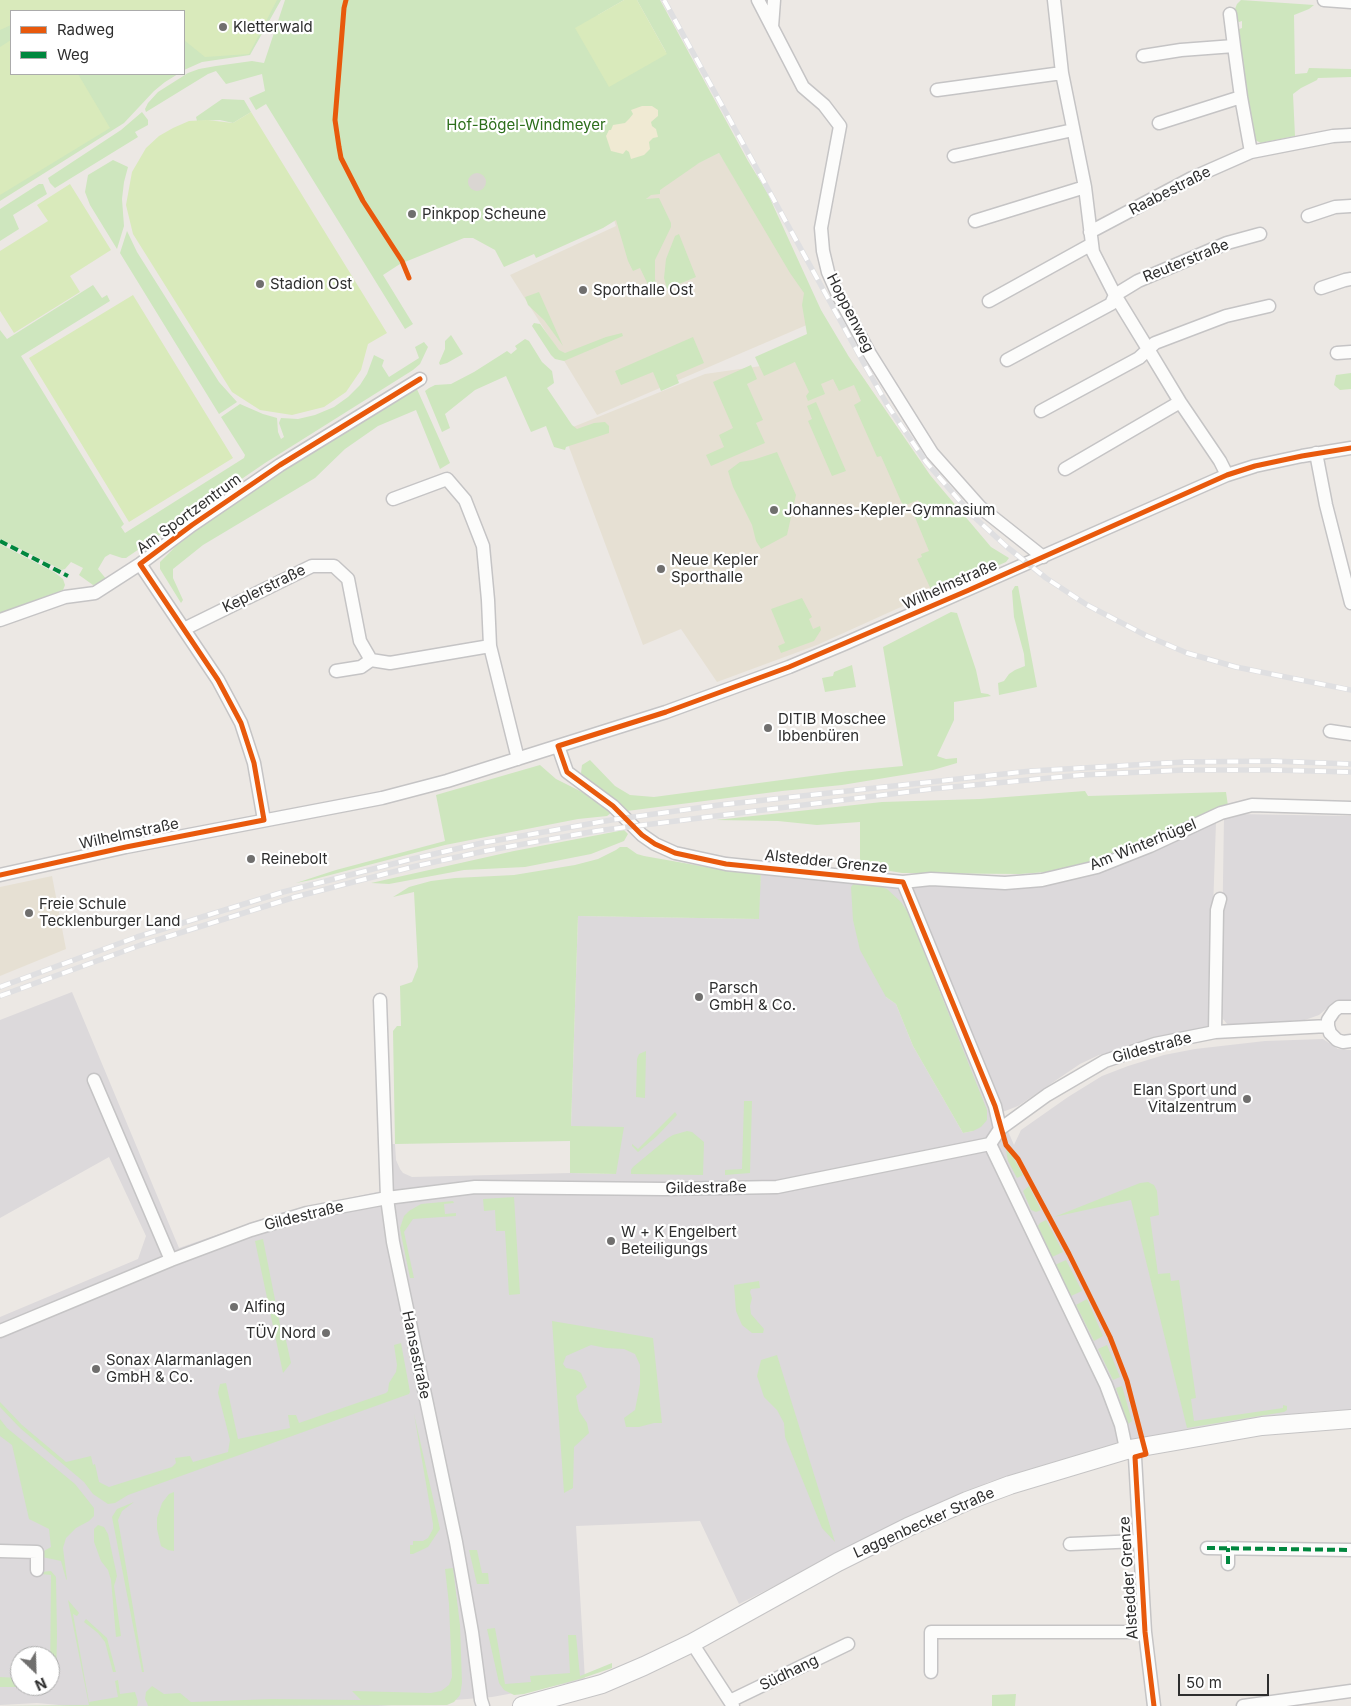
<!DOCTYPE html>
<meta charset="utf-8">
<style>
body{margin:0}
#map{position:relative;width:1351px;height:1706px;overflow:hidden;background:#ece8e4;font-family:Inter,sans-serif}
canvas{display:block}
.legend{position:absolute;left:10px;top:10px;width:175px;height:65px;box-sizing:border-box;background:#fff;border:1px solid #ababab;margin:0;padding:6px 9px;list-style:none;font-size:15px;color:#2e2e2e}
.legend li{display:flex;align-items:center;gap:10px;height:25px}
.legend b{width:25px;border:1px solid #ababab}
.north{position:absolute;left:10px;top:1646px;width:50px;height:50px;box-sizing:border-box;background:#fff;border:1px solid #ababab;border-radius:50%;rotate:156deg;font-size:14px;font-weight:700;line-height:20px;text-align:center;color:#2e2e2e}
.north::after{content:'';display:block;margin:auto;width:18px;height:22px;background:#706f6e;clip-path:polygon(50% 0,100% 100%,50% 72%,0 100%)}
.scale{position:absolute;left:1178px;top:1674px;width:91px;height:22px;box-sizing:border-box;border:2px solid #2e2e2e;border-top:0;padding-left:6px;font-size:15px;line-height:18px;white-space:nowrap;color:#2e2e2e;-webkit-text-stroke:4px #fff;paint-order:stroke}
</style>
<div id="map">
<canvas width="1351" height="1706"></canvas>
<ul class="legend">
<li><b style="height:6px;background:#e8590c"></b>Radweg</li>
<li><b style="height:6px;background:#00873e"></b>Weg</li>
</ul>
<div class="north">N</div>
<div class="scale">50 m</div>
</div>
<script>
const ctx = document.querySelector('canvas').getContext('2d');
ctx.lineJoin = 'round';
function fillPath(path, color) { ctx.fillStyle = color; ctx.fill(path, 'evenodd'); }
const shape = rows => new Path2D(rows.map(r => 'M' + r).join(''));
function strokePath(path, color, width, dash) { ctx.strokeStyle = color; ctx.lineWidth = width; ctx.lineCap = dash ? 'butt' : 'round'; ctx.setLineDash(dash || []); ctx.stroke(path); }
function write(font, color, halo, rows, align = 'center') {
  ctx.font = font + ' Inter,sans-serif'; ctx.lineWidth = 4.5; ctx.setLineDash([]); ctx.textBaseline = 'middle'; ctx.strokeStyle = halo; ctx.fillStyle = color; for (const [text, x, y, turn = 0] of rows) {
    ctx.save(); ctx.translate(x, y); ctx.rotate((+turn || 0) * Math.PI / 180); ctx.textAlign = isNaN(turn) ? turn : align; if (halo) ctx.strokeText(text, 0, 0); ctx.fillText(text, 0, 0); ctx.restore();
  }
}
const industrial = shape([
 [1235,814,1351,816,1351,1000,1332,1004,1319,1015,1305,1020,1228,1025,1223,1019,1221,1009,1224,817],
 [1216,822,1209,1027,1099,1055,1080,1064,1018,1106,1000,1113,1014,1145,1021,1130,1068,1097,1102,1076,1128,1066,1164,1055,1195,1049,1265,1041,1323,1039,1338,1049,1351,1050,1351,1410,1310,1412,1134,1442,989,1482,846,1550,739,1604,700,1521,576,1526,585,1680,492,1697,379,1706,70,1706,37,1703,0,1705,0,1317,138,1259,146,1236,109,1157,0,1218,0,1020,72,992,179,1248,279,1213,391,1189,390,1144,395,1144,396,1160,400,1169,403,1173,412,1177,570,1173,616,1174,571,1126,578,916,758,919,761,872,1036,888,1121,862],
 [909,914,945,1005,973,1131,963,1133,913,1046,896,1004,886,997],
 [20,1656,50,1656,50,1686,20,1686]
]);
const education = shape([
 [719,153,823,318,597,415,560,354,510,275,616,226,614,220,647,200,643,190],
 [849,357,930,475,998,563,817,645,717,682,681,629,643,645,563,431,705,374,775,364],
 [52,876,66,949,0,976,0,887]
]);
const green = shape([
 [0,0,281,0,250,55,202,62,184,70,184,11,11,11,11,74,178,74,165,82,154,91,124,123,0,201],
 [285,0,624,0,598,15,666,52,637,0,660,0,748,161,767,192,821,310,849,357,930,475,991,547,1009,558,1006,562,933,594,917,559,922,557,921,554,929,551,912,510,921,506,918,500,906,505,907,507,904,508,881,456,877,457,854,405,861,401,854,385,839,391,833,379,821,384,825,394,808,401,806,396,809,392,795,362,764,376,755,357,807,334,802,305,804,293,790,273,719,153,699,163,660,190,660,194,651,195,646,199,659,198,671,223,671,227,655,260,655,279,658,292,653,295,640,268,633,271,628,261,616,220,603,228,536,258,534,254,504,267,495,250,473,238,464,238,400,264,383,275,413,324,405,329,266,104,256,110,249,98,265,91,262,74,226,84,216,71,208,74,146,112,145,109,148,103,158,92,188,73,199,69,216,66,252,61,264,63],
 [1241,0,1314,5,1309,9,1294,15,1295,74,1307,73,1309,68,1351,69,1351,77,1318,78,1317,80,1301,88,1293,94,1295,136,1261,143,1255,140,1252,132,1237,30,1242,28,1242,21,1239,22,1236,20,1235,9,1237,4],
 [222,99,244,100,251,112,233,123,220,120,197,121,196,117],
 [142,112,148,120,148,125,135,132,138,137,55,188,50,183,48,178,121,130],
 [113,160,128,167,124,182,122,199,124,226,117,249,90,205,85,192,88,175],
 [39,184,43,184,47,194,13,215,19,229,0,241,0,209],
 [127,231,137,252,219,382,237,402,219,414,120,253],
 [679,234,696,277,667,289,664,278,666,259,675,236],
 [93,285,102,298,107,295,110,301,21,356,124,524,121,527,125,533,244,458,245,455,221,417,240,404,263,414,277,418,278,432,281,439,284,437,279,423,281,418,298,419,315,415,334,407,348,397,360,385,367,374,374,355,384,360,382,366,389,377,419,358,415,347,424,342,428,347,420,364,413,370,265,463,126,558,122,558,110,554,105,557,98,569,107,580,101,584,93,585,79,575,83,568,71,562,65,569,62,570,0,539,0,330,7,339],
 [539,292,563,346,544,320,528,305,525,297],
 [534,323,540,324,559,350,565,353,606,337,622,333,623,336,564,361,555,359,551,355,532,326],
 [451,335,463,354,447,363,440,365,439,363,445,349,445,341],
 [693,337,704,363,676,375,679,383,661,391,653,372,621,385,615,371],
 [525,339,529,341,542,362,552,371,554,383,547,388,572,425,577,429,594,423,605,422,609,426,609,433,566,447,565,450,554,447,546,426,531,432,506,376,475,390,445,414,450,428,442,432,425,391,429,388,435,385,451,384,474,372,507,351,511,354,517,349,515,346],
 [751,365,757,379,747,384,763,420,756,423,765,443,711,466,706,455,724,447,719,435,733,428,713,382],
 [1351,373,1351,389,1340,390,1334,385,1336,375],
 [416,387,450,463,440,469,416,410,378,426,345,449,315,478,203,545,173,569,173,578,183,600,181,603,160,569,160,562,175,547,203,525,303,457],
 [816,402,846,471,832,476,808,421,812,419,807,406],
 [777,452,796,495,787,535,761,549,756,541,752,525,733,487,728,471,740,462,753,460],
 [0,544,54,572,63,579,65,585,63,590,0,615],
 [1015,586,1018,586,1037,687,999,695,998,683,1004,681,1009,674,1015,670,1025,666,1024,654,1014,617,1012,591],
 [802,598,812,617,809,619,813,629,820,626,821,630,814,641,781,653,778,646,785,643,771,609],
 [951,612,957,613,976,670,981,693,988,694,991,696,954,702,954,720,937,756,946,759,957,758,957,763,933,770,842,785,782,791,627,811,584,778,581,773,582,765,590,760,615,786,630,795,654,797,849,771,903,766,883,647],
 [852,665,856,687,825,692,822,678,833,676,834,672],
 [540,765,556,779,582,792,611,813,607,816,578,819,445,845,311,880,296,883,336,870,445,841,436,795],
 [1085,791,1088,796,1226,792,1228,806,1113,856,1046,872,1020,874,902,873,860,866,860,822,817,825,778,821,716,820,882,802,980,799],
 [624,830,628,834,624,841,591,854,525,867,464,870,389,884,371,883,514,851],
 [620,847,627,847,637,854,644,856,718,869,761,872,759,919,578,916,571,1126,624,1127,616,1174,570,1173,570,1141,395,1144,393,1031,397,1026,401,1026,400,986,412,982,418,967,414,892,393,897,409,887,431,881,455,878,514,875,575,865,598,859,616,850],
 [856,881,868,882,887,889,901,902,909,914,987,1110,987,1120,981,1127,973,1131,963,1133,913,1046,896,1004,886,997,860,950,853,920,851,887],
 [646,1051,645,1098,636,1097,637,1059,639,1054],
 [744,1101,752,1101,750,1173,725,1175,725,1170,742,1169],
 [675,1112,677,1115,657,1136,638,1152,632,1146,632,1144,638,1149],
 [687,1131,692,1132,704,1142,703,1175,631,1174,631,1170,633,1167,668,1138,673,1135],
 [1006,1150,1012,1155,1023,1175,1017,1178,1008,1161],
 [1148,1182,1154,1185,1157,1191,1159,1215,1150,1217,1158,1274,1170,1273,1171,1281,1179,1280,1196,1398,1191,1399,1194,1421,1283,1408,1283,1405,1287,1406,1287,1410,1284,1412,1187,1428,1131,1200,1054,1217,1140,1183],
 [1029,1186,1041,1210,1036,1212,1031,1210,1023,1191],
 [514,1197,520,1294,509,1295,505,1231,496,1231,495,1210,484,1211,483,1199],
 [453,1201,454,1203,444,1204,445,1214,456,1213,456,1216,413,1219,404,1232,414,1278,410,1278,401,1234,400,1228,404,1216,409,1211,421,1204],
 [1046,1220,1063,1252,1052,1257,1038,1226,1040,1223],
 [263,1239,282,1335,285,1336,291,1363,283,1373,255,1241],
 [1066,1260,1082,1291,1071,1296,1055,1265],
 [759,1281,760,1288,751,1289,750,1292,752,1298,750,1306,751,1314,764,1329,763,1333,752,1333,742,1325,736,1311,734,1285],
 [1087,1299,1103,1336,1094,1341,1076,1305],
 [552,1321,653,1338,662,1423,654,1423,639,1427,626,1427,624,1418,635,1410,640,1384,640,1365,635,1354,624,1349,606,1348,591,1345,566,1356,563,1364,566,1368,576,1370,581,1373,587,1387,576,1396,579,1411,587,1423,589,1433,574,1447,573,1488,564,1493],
 [401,1343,410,1392,409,1394,128,1495,115,1503,108,1504,93,1494,84,1482,20,1428,0,1407,0,1402,22,1425,66,1462,91,1456,93,1465,95,1464,99,1482,109,1487,172,1467,176,1463,175,1458,190,1456,193,1462,228,1452,230,1440,218,1393,220,1384,226,1383,238,1439,290,1428,288,1415,296,1415,299,1423,386,1393,388,1391,389,1383,396,1372,397,1365,394,1345],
 [1107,1345,1120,1377,1113,1380,1098,1349],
 [777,1355,835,1542,822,1528,785,1437,784,1423,777,1410,764,1397,757,1376,761,1360],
 [1122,1386,1132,1421,1128,1424,1116,1388],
 [414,1414,440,1529,428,1547,413,1554,410,1554,410,1545,413,1545,413,1541,423,1541,428,1538,433,1529,433,1524],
 [0,1419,7,1428,75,1484,94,1508,94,1516,89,1521,76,1528,66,1538,63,1548,67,1580,66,1579,61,1561,42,1557,42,1552,51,1547,49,1529,29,1519,12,1445,0,1436],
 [174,1492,174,1551,168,1550,161,1546,157,1529,157,1518,162,1503,169,1494],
 [134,1502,122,1511,118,1520,144,1672,142,1672,112,1517,117,1509],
 [98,1525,104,1527,108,1534,117,1576,114,1586,121,1636,116,1637,111,1580,108,1570,101,1561,94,1542,94,1529],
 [469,1550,477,1550,482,1573,488,1573,489,1584,477,1584],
 [453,1568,460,1625,462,1683,460,1695,454,1702,447,1705,148,1706,147,1703,145,1699,146,1692,152,1686,164,1694,180,1693,191,1702,272,1699,361,1700,352,1691,431,1693,441,1691,449,1685,452,1677,449,1604,445,1569],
 [51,1571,56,1577,57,1635,56,1680,51,1686,45,1687,0,1687,0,1677,20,1678,20,1686,50,1686,51,1575,41,1574,41,1572],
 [68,1600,79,1613,77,1616,73,1614,89,1702,118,1697,115,1681,118,1680,120,1694,135,1692,138,1702,137,1706,0,1706,89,1705],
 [86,1619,107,1638,116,1672,113,1672,105,1642,98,1633,84,1622],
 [495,1628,505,1684,531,1682,530,1676,570,1673,568,1635,576,1635,580,1676,612,1663,612,1668,580,1679,524,1694,514,1695,504,1690,499,1683,487,1629],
 [1016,1694,1015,1706,992,1706,992,1695]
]);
const sand = shape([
 [642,106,652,106,658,110,658,116,651,122,652,126,656,129,658,137,653,138,649,142,650,149,644,155,631,159,629,152,626,150,623,154,611,151,606,136,609,130,611,130,613,125,625,123,629,119,633,114,631,110]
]);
const pitch = shape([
 [0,0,277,0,249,54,205,57,184,40,184,11,50,11,43,10,39,11,11,11,11,25,0,30],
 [624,0,637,0,667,54,609,87,575,28],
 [11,40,11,74,78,74,110,128,0,195,0,47],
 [251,112,387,333,368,344,361,370,346,392,324,407,292,415,260,410,232,392,133,234,126,205,132,172,146,148,159,136,173,128,189,121,207,120,233,123],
 [70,184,111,250,70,276,80,292,14,333,0,311,0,251,48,221,37,205],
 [133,295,233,458,129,522,29,358]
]);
const plaza = shape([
 '468 182a9 9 0 1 1 18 0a9 9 0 1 1-18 0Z'
]);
const street = shape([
 [758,0,803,87,824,105,840,126,821,228,823,251,828,272,839,297,870,354,932,453,980,507,1043,557],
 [1054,0,1062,73,1085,187,1093,252,1115,295,1148,349,1180,402,1220,461,1227,475],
 [1324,0,1351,2],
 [772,27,774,0],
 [1234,46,1241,97,1251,152],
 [1143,56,1181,50,1234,46,1230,14],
 [937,90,1062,73],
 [1159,123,1241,97],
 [954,156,1073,130],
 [1308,216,1335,207,1351,206],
 [975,221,1085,187],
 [1090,232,1192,178,1251,152,1333,136,1351,135],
 [1321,288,1345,280,1351,279],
 [989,301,1092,244],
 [1337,353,1351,352],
 [1007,360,1111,304,1115,295,1138,281,1227,243,1260,234],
 [1041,411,1139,358,1155,343,1226,316,1269,306],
 [1316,453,1326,505,1351,603],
 [1065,469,1180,402],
 [393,499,447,479,465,500,483,546,488,600,490,646,518,759],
 [140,564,218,680,241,723,254,763,264,820],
 [247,598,312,566,334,566,348,579,360,641,371,660],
 [0,620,65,597,95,593,140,564,192,525,280,465,420,379],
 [184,629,241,601],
 [336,671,361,667,371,660,390,663,490,646],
 [1330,731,1351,734],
 [558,746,567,772,613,806,642,835,655,844,675,853,726,864,903,882,995,1106,1000,1129],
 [0,875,126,847,382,798,447,781,666,712,789,667,844,644,1227,475,1255,466,1302,456,1351,448],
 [903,882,931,879,1005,883,1042,880,1097,867,1150,846,1221,813,1252,805,1351,808],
 [380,1000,387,1198,393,1242,456,1542,472,1632,481,1700,483,1706],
 [1351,1007,1339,1007,1334,1011,1328,1020,1328,1026,1330,1033,1337,1040,1343,1042,1351,1041],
 [1215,1032,1217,910,1220,899],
 [94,1080,171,1260],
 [990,1144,1106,1385,1121,1425,1125,1444,1135,1457,1145,1632,1154,1706],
 [0,1331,171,1260,251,1230,307,1213,387,1198,475,1187,664,1189,777,1187,990,1144,1000,1129,1047,1095,1105,1061,1155,1044,1215,1032,1328,1026],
 [1070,1544,1138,1541],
 [1207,1548,1351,1550],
 [0,1551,37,1552,37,1570],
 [1228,1564,1228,1548],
 [692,1643,733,1706],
 [931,1672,931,1632,1145,1632],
 [730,1701,848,1644],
 [1243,1706,1351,1691]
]);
const secondary = shape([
 [522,1706,602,1684,644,1666,692,1643,838,1562,908,1527,967,1501,1010,1485,1130,1449,1262,1426,1351,1419]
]);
const rail = shape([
 [664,0,862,360,888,406,926,462,972,515,1007,547,1046,578,1087,605,1147,636,1187,653,1236,667,1351,690],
 [0,987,137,937,283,892,412,859,482,843,611,820,719,805,1031,771,1184,762,1272,761,1351,764],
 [0,996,141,945,295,897,416,866,485,851,596,831,931,789,1082,775,1183,770,1273,770,1351,772]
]);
const quiet = shape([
 [0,541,68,576],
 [1207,1548,1351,1550],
 [1228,1564,1228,1548]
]);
const cycleway = shape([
 [346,0,344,8,335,120,339,147,341,158,363,201,402,261,409,278],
 [0,875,126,847,264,820,254,763,241,723,218,680,140,564,192,525,280,465,420,379],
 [1154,1706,1145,1632,1135,1457,1146,1454,1127,1381,1110,1337,1069,1254,1018,1159,1006,1145,995,1106,903,882,726,864,675,853,655,844,642,835,613,806,567,772,558,746,666,712,789,667,969,590,1227,475,1255,466,1302,456,1351,448]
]);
const markers = [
 [223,27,5,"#706f6e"],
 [412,214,5,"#706f6e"],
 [260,284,5,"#706f6e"],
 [583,290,5,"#706f6e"],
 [774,510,5,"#706f6e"],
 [661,569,5,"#706f6e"],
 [768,728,5,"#706f6e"],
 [251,859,5,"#706f6e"],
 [29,913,5,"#706f6e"],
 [699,997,5,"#706f6e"],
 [1247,1099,5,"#706f6e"],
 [611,1241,5,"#706f6e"],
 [234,1307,5,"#706f6e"],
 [326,1333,5,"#706f6e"],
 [96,1369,5,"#706f6e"]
];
const poiNames = [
 ["Kletterwald",233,27],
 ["Pinkpop Scheune",422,214],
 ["Stadion Ost",270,284],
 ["Sporthalle Ost",593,290],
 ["Johannes-Kepler-Gymnasium",784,510],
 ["Neue Kepler",671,560],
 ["Sporthalle",671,577],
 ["DITIB Moschee",778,719],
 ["Ibbenbüren",778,736],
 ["Reinebolt",261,859],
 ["Freie Schule",39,904],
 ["Tecklenburger Land",39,921],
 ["Parsch",709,988],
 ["GmbH & Co.",709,1005],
 ["Elan Sport und",1237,1090,"right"],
 ["Vitalzentrum",1237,1107,"right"],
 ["W + K Engelbert",621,1232],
 ["Beteiligungs",621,1249],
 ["Alfing",244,1307],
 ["TÜV Nord",316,1333,"right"],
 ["Sonax Alarmanlagen",106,1360],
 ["GmbH & Co.",106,1377]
];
const parkNames = [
 ["Hof-Bögel-Windmeyer",526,125]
];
const streetNames = [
 ["Raabestraße",1170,191,-27],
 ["Reuterstraße",1186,261,-22],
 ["Hoppenweg",850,313,63],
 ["Am Sportzentrum",189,514,-36],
 ["Wilhelmstraße",950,585,-24],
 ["Keplerstraße",264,589,-26],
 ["Wilhelmstraße",129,834,-12],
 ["Am Winterhügel",1143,845,-22],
 ["Alstedder Grenze",826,862,6],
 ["Gildestraße",1152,1048,-15],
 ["Gildestraße",706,1188,-1],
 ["Gildestraße",304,1216,-14],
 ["Hansastraße",416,1355,78],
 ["Laggenbecker Straße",924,1523,-24],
 ["Alstedder Grenze",1129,1578,-94],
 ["Südhang",789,1673,-26]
];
fillPath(industrial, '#dcd9db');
fillPath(education, '#e6e0d3');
fillPath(green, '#cee6be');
fillPath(sand, '#f0ead3');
fillPath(pitch, '#d9eabb');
fillPath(plaza, '#dad6d2');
strokePath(street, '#c5c4c5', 15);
strokePath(secondary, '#c5c4c5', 20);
strokePath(street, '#fcfcfb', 12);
strokePath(secondary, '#fcfcfb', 18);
strokePath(rail, '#dfdfe1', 5.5);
strokePath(rail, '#fff', 4, [11]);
strokePath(quiet, '#00873e', 4, [8, 4]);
strokePath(cycleway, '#e8590c', 5);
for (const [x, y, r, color] of markers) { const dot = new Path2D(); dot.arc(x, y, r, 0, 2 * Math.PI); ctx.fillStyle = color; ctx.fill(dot); strokePath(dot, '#fff', 2); }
write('15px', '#2e2e2e', '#fff', poiNames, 'left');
write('15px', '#2c6e1b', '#fff', parkNames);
write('15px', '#2e2e2e', '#fff', streetNames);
</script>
